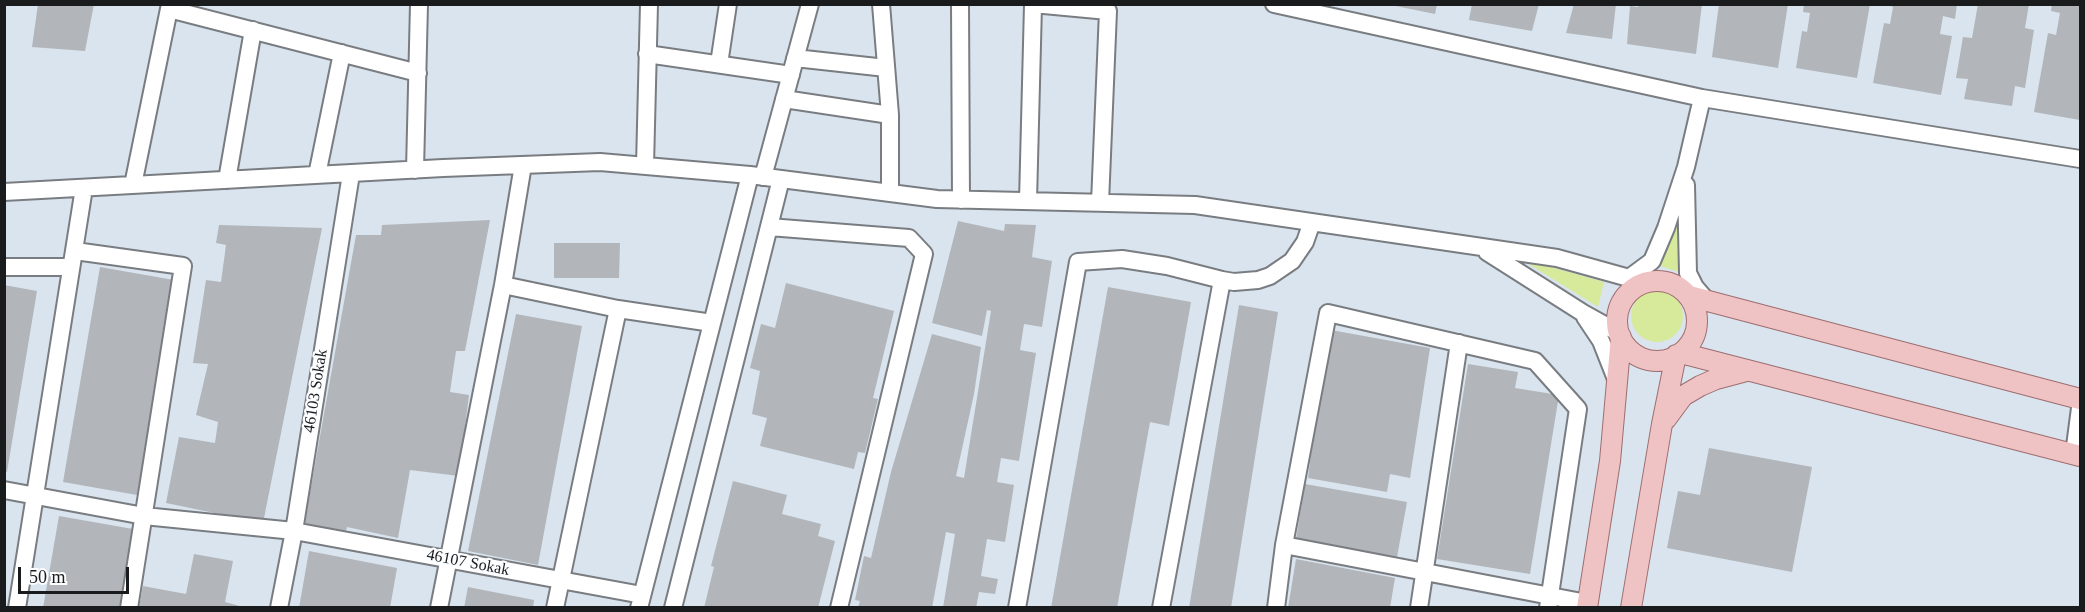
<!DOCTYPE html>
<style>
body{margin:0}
#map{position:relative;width:2085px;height:612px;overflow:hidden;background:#ebf0f4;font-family:Georgia,serif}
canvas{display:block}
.frame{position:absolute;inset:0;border:6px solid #191b1c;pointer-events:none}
.scale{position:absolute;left:18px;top:567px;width:111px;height:27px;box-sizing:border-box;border:3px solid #191b1c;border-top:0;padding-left:8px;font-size:18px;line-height:21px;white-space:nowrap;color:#191b1c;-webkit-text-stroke:4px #fbfdff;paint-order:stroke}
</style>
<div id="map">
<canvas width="2085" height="612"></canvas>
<div class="frame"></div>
<div class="scale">50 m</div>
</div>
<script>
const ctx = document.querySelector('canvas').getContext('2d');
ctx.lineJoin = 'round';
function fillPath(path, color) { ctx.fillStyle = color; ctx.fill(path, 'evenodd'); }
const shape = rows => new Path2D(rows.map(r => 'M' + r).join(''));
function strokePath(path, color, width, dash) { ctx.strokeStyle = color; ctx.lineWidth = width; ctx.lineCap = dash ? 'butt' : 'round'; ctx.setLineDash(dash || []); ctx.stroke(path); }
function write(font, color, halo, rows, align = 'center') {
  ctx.font = font + ' Georgia,serif'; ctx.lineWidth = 4.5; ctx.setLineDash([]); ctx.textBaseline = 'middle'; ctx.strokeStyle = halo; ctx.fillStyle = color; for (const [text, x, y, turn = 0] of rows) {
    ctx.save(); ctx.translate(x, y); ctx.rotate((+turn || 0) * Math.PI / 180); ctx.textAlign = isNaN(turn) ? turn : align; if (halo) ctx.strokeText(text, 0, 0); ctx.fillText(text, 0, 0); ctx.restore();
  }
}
const built = shape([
 [5,5,2080,5,2080,607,5,607]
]);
const green = shape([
 [1679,207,1679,272,1657,265],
 [1519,258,1604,282,1598,307],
 '1631 316a26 26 0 1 1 52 0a26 26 0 1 1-52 0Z'
]);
const building = shape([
 [38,4,94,4,85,51,32,47],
 [1386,4,1437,4,1435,14],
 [1472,4,1539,4,1532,31,1469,20],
 [1574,4,1616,4,1612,39,1566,33],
 [1639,4,1702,4,1696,54,1627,44,1630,6,1638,7],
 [1719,4,1788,4,1778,68,1712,57],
 [1804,4,1870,4,1857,78,1796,68,1802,31,1807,32,1810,13,1803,12],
 [1887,4,1957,4,1955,19,1943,16,1940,34,1952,36,1941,95,1873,83,1884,23,1890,24,1893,7],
 [1978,4,2029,4,2025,28,2034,30,2025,88,2015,86,2012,106,1964,99,1968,79,1956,78,1963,37,1972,38],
 [2052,4,2080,4,2080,120,2034,112,2048,33,2056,35,2060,13,2051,11],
 [490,220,465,351,456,351,450,392,469,395,459,476,410,470,398,538,347,527,345,534,304,526,356,235,381,235,382,225],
 [958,221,1004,231,1005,224,1036,225,1032,257,1052,261,1042,327,1024,324,1020,350,1036,353,1019,461,1001,458,997,482,1014,485,1005,542,987,539,981,576,998,579,995,594,979,592,976,608,943,608,955,534,946,532,932,608,858,608,860,601,855,600,864,556,871,558,891,472,932,334,981,347,974,394,956,476,964,478,991,311,987,310,982,336,932,323],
 [219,225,322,228,263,523,166,503,179,437,215,443,218,422,196,415,208,364,193,363,206,280,221,282,226,245,216,243],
 [554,243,620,243,619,278,554,278],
 [100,267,174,280,137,495,63,482],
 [786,283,894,311,873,398,878,399,865,453,858,452,854,469,760,446,767,418,752,414,760,371,750,368,761,324,775,328],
 [4,285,37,291,7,472,4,471],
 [1108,287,1191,302,1169,426,1150,422,1117,608,1051,608],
 [1239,305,1278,312,1231,608,1189,608],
 [516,314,582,326,538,565,468,551],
 [1331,330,1430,348,1410,478,1390,474,1387,492,1308,478,1317,407],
 [1468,364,1518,372,1515,388,1559,395,1530,574,1437,559],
 [1709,448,1812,467,1792,572,1667,548,1678,491,1700,495],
 [733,481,787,495,782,514,821,524,818,536,835,541,818,608,704,608,714,567,711,566],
 [1305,484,1407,502,1397,557,1296,539],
 [59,516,133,529,119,608,43,608],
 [309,551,397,568,390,608,299,608],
 [194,554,233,561,225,602,247,608,139,608,143,586,186,594],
 [1296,559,1395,578,1390,608,1288,608],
 [468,587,534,600,533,608,464,608]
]);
const minor = shape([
 [881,4,890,115,890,193],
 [960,4,961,200],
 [1033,4,1108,11,1100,203],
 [1274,4,1702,98,1686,167,1666,228,1652,261,1629,278],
 [169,9,418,73],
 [647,54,791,75],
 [795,58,886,68],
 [719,64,728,4],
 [1702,98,2080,159],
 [784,99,890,115],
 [645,166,649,4],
 [415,170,419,4],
 [317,175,342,53],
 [763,177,810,4],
 [227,180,253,30],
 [133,185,170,4],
 [1686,185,1688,273,1695,287,1707,301],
 [4,192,443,168,600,162,750,175,937,199,1195,205,1557,258,1629,278,1640,284],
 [1028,201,1033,5],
 [769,227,909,238,924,254,839,608],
 [75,251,183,266,129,608],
 [1487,252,1583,313,1619,333],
 [4,267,71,267],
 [503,285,618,309,712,323],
 [1585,317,1601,341,1616,379],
 [2074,454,2080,408],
 [4,490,144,516,294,531,642,595],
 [1284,545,1587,603],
 [17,608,84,188],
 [279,608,294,531,351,174],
 [439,608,503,285,523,165],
 [555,608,618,309],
 [639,608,750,175],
 [673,608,781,179],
 [1017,608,1078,262,1122,259,1167,266,1222,280,1234,282,1258,280,1270,276,1292,261,1305,242,1312,222],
 [1161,608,1222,280],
 [1276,608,1284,545,1328,313,1535,361,1578,409,1548,608],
 [1419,608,1459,343]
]);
const major = shape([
 '1617 321a40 40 0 1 1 80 0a40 40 0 1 1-80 0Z',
 [1689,296,2080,399],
 [1681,353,2080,456],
 [1666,419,1683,396,1700,386,1716,379,1746,371],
 [1587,608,1610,461,1621,337],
 [1631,608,1662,424,1676,355]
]);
const streetNames = [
 ["46103 Sokak",316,391,-81],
 ["46107 Sokak",468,563,11]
];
fillPath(built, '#d9e4ee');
fillPath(green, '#d7ea9b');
fillPath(building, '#b2b6ba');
strokePath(minor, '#797d81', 20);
strokePath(major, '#9e6d6f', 22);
strokePath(minor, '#fff', 16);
strokePath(major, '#efc2c3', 20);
write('16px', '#191b1c', '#fbfdff', streetNames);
</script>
